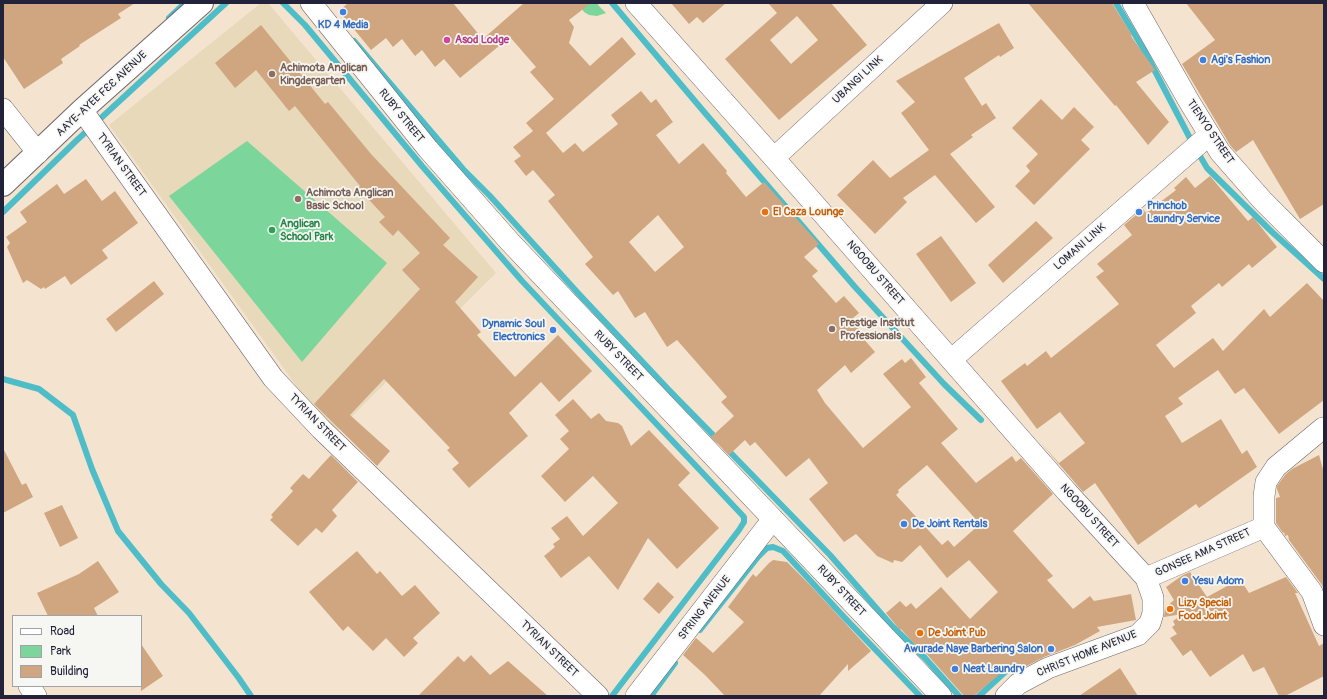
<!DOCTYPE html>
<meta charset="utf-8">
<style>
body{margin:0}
#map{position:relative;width:1327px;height:699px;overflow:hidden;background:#f4e4cf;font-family:Pangolin,sans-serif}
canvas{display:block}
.frame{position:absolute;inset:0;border:4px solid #22223b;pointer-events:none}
.legend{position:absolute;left:12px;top:615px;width:130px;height:72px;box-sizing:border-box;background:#f6f6f2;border:1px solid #a1a1a9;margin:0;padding:5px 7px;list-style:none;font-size:12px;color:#22223b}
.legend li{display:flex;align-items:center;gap:8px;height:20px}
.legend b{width:20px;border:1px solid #a1a1a9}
</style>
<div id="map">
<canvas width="1327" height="699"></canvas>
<div class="frame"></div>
<ul class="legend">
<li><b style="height:5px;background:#fff"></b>Road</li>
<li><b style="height:11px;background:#7cd59b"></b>Park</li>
<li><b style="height:11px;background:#cfa67f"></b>Building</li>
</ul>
</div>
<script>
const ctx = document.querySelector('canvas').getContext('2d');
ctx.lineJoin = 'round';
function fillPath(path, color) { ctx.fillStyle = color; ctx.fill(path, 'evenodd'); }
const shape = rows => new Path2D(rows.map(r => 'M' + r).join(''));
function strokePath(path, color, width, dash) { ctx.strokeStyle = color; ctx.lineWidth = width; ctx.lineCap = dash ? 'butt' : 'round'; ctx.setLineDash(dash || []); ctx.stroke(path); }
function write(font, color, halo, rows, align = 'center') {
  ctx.font = font + ' Pangolin,sans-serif'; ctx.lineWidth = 3.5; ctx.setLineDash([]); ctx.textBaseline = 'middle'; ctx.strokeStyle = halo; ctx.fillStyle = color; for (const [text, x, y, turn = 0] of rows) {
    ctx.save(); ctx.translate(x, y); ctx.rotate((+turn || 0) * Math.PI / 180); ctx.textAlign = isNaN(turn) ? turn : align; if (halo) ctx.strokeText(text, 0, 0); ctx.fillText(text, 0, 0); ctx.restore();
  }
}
const built = shape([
 [261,3,268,3,496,273,335,433,310,405,109,125]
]);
const green = shape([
 [578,3,598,3,598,5,606,13,597,16,589,15,584,12],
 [247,141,387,263,302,362,169,196]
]);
const stream = shape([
 [283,3,305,25,422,166,522,281,744,517,744,522,739,530,612,696],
 [612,3,705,113,855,287,944,384,981,420],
 [1116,3,1144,50,1193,144,1207,168,1272,232,1324,279],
 [169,18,185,3],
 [354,41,463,169,490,196,578,293,668,389,718,440],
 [3,212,76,141,226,3],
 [3,379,39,389,73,415,92,469,118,531,161,584,189,613,238,677,251,696],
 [726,448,830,555,892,626,925,658,959,696],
 [700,630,758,557,767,548,773,547,783,551,844,617,920,696],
 [651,696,675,663],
 [979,696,1015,663]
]);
const building = shape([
 [3,3,135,3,118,14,121,18,79,45,80,46,61,59,63,63,24,89,3,57],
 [348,3,453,3,481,37,483,36,484,38,524,3,591,3,569,20,574,27,569,43,590,66,622,37,636,54,546,133,563,153,575,143,583,152,618,124,611,115,641,91,651,103,656,99,673,122,656,135,679,164,703,143,727,171,726,173,746,197,764,182,819,244,804,257,818,271,812,276,836,303,844,296,859,313,853,318,861,326,856,330,875,352,851,373,845,365,817,390,825,403,863,448,911,407,883,374,902,359,905,363,911,358,926,377,919,383,958,429,941,443,976,483,1012,456,1016,462,1021,458,1053,494,1013,531,1053,576,1047,580,1073,609,1090,596,1094,601,1131,594,1136,620,1097,627,1100,631,1075,645,1044,657,1019,670,1015,661,974,696,964,696,924,651,922,653,901,629,900,630,886,613,900,601,906,607,911,603,916,609,941,587,970,619,998,592,969,560,947,578,920,545,902,562,894,560,893,563,877,556,856,534,844,542,809,499,828,483,809,458,786,477,755,442,750,446,745,440,729,455,711,437,734,416,721,402,727,397,677,340,667,347,645,312,635,318,618,291,613,295,585,264,593,257,548,201,555,195,533,170,526,176,514,161,521,156,513,147,533,131,526,123,554,99,530,72,536,67,510,37,460,78,444,59,435,67,422,50,415,56,402,39,393,47,386,38,371,50,339,11],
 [658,215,684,247,655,272,629,242],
 [927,465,980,524,954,547,948,540,942,545,896,495,899,492,898,490],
 [671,3,726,3,703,23,697,17,689,24],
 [768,3,831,3,867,45,779,120,725,59,777,13],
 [797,16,818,40,791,64,770,40],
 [1028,3,1112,3,1132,35,1131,36,1155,70,1136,82,1169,122,1148,145,1116,105,1115,106],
 [1186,3,1324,3,1324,204,1300,219,1253,140,1236,152,1230,145,1182,64,1215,40],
 [999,23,1014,48,1000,57,999,55,964,78,982,106,986,103,996,118,971,135,973,137,950,154,995,207,976,223,935,175,903,198,907,202,875,234,837,195,873,160,890,178,929,150,901,113,915,102,896,81],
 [261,25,325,104,328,102,371,154,450,238,443,245,478,277,455,302,481,332,477,335,515,377,558,335,592,371,559,402,541,382,509,413,528,436,469,488,452,469,459,463,447,450,450,448,384,379,350,415,390,451,377,466,314,404,420,289,402,270,420,253,398,230,393,236,379,222,385,217,358,188,360,186,295,106,289,111,256,70,235,88,215,63],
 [1041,99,1062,120,1074,107,1094,127,1081,140,1090,149,1034,205,1015,186,1030,171,1026,166,1038,154,1012,128],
 [1210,176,1248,221,1253,217,1277,247,1252,268,1249,264,1222,287,1219,283,1191,306,1196,313,1156,345,1174,368,1213,338,1223,351,1264,309,1270,317,1307,283,1324,301,1324,400,1279,434,1244,388,1235,394,1218,370,1178,398,1183,404,1165,416,1182,443,1221,419,1242,454,1247,450,1257,467,1199,508,1196,504,1138,545,1095,483,1083,492,1040,442,1059,463,1085,443,1060,412,1037,429,1001,381,1025,363,1027,366,1046,351,1051,358,1119,304,1096,277,1104,271,1097,264,1132,235,1124,225,1143,209,1146,213,1176,190,1174,188,1186,177,1195,188],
 [86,179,102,201,115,191,138,223,102,250,108,258,71,285,65,276,45,289,44,287,41,289,27,280,23,283,7,247,10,243,6,237,27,222,20,212,57,184,64,194],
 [1036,221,1053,238,1003,283,988,265],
 [941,236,976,283,951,302,916,254],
 [154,281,164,294,116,332,106,319],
 [573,399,591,419,599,413,606,421,618,423,622,426,631,446,649,430,690,473,678,485,719,528,677,569,648,538,618,590,589,556,561,578,544,556,555,547,553,544,560,539,551,528,567,516,583,536,618,503,593,476,565,502,541,476,569,449,560,439,569,431,555,415],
 [3,448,22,485,26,483,33,497,3,513],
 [331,455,358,482,332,510,337,516,322,533,316,528,298,546,270,520,273,517,271,515,293,491,290,488,303,474,309,479],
 [1319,455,1324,473,1324,590,1322,585,1289,540,1288,535,1285,536,1284,532,1283,533,1276,523,1276,498,1280,497,1277,489,1277,486,1285,475,1292,469],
 [62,505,78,538,60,547,44,513],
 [357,551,377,574,380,571,402,596,415,585,440,613,413,638,418,643,404,657,386,638,373,651,348,626,343,631,309,592],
 [773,560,787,562,811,586,871,651,848,671,848,664,819,696,725,696,705,675,683,655,696,638,713,653,744,622,728,607,753,574,756,577,769,563],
 [98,561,119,592,94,608,98,616,48,616,37,593,79,574],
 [1190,572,1207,597,1240,579,1249,593,1286,577,1298,593,1295,593,1319,646,1324,643,1324,676,1285,696,1279,696,1264,667,1253,672,1243,654,1210,677,1191,650,1183,656,1170,638,1177,634,1172,627,1175,625,1173,621,1183,614,1164,617,1165,608,1174,600,1166,587,1183,575],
 [658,582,674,597,659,614,643,599],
 [141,644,163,676,141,691],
 [471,655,490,675,508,661,548,696,418,696,458,656,464,662],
 [1120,668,1138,696,1079,696]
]);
const minor = shape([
 [311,3,428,149,510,242,941,696],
 [636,3,774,158,1067,492,1146,578,1153,598,1153,613,1150,623,1138,635,1048,668,1018,684,1006,696],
 [1133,3,1190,103,1220,152,1262,200,1324,262],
 [3,109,38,153],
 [82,110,273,378,321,429,598,696],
 [774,158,942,3],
 [951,360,1209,135],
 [1264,527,1264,496,1266,482,1276,467,1323,428],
 [1264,527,1312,592,1324,625],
 [1146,578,1264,527],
 [29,686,36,696],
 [636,696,773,519]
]);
const tertiary = shape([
 [3,185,82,110,202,3]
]);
const markers = [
 [343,12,4,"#3f7fe0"],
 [447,40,4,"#d1479c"],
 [1203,60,4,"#3f7fe0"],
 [272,74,4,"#8d6e63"],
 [298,199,4,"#8d6e63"],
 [765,212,4,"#e8710a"],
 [1139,212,4,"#3f7fe0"],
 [272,230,4,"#2e9e5b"],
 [832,329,4,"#8d6e63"],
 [553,330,4,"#3f7fe0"],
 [904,524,4,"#3f7fe0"],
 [1185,581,4,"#3f7fe0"],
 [1170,609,4,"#e8710a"],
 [920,633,4,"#e8710a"],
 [1051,649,4,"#3f7fe0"],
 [955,669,4,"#3f7fe0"]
];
const shopNames = [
 ["KD 4 Media",343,25,"center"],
 ["Agi's Fashion",1211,60],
 ["Princhob",1147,206],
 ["Laundry Service",1147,219],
 ["Dynamic Soul",545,324,"right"],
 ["Electronics",545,337,"right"],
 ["De Joint Rentals",912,524],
 ["Yesu Adom",1193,581],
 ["Awurade Naye Barbering Salon",1043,649,"right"],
 ["Neat Laundry",963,669]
];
const hotelNames = [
 ["Asod Lodge",455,40]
];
const educationNames = [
 ["Achimota Anglican",280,68],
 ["Kingdergarten",280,81],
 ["Achimota Anglican",306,193],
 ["Basic School",306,206],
 ["Prestige Institut",840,323],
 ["Professionals",840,336]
];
const streetNames = [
 ["UBANGI LINK",858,80,-43],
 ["AAYE-AYEE FƐƐ AVENUE",102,94,-43],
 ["RUBY STREET",401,116,51],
 ["TIENYO STREET",1210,132,56],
 ["TYRIAN STREET",121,165,54],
 ["LOMANI LINK",1080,247,-41],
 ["NGOOBU STREET",875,273,49],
 ["RUBY STREET",618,356,46],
 ["TYRIAN STREET",317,423,46],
 ["NGOOBU STREET",1089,516,48],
 ["GONSEE AMA STREET",1203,553,-24],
 ["RUBY STREET",841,591,47],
 ["SPRING AVENUE",705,608,-52],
 ["TYRIAN STREET",549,649,44],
 ["CHRIST HOME AVENUE",1087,654,-22]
];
const foodNames = [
 ["El Caza Lounge",773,212],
 ["Lizy Special",1178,603],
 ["Food Joint",1178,616],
 ["De Joint Pub",928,633]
];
const leisureNames = [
 ["Anglican",280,224],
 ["School Park",280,237]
];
fillPath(built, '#e8d9ba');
fillPath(green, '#7cd59b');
strokePath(stream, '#4fbdc8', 6);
fillPath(building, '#cfa67f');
strokePath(minor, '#6c666f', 22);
strokePath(tertiary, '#6c666f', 24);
strokePath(minor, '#fff', 21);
strokePath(tertiary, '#fff', 22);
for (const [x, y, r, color] of markers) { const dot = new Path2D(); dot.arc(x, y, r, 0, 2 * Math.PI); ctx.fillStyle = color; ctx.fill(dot); strokePath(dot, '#f6f6f2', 1.5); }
write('bold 11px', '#366cbe', '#f6f6f2', shopNames, 'left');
write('bold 11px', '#b23c85', '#f6f6f2', hotelNames, 'left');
write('bold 11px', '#785e54', '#f6f6f2', educationNames, 'left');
write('11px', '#22223b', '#f6f6f2', streetNames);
write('bold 11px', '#c56008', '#f6f6f2', foodNames, 'left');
write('bold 11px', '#27864d', '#f6f6f2', leisureNames, 'left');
</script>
